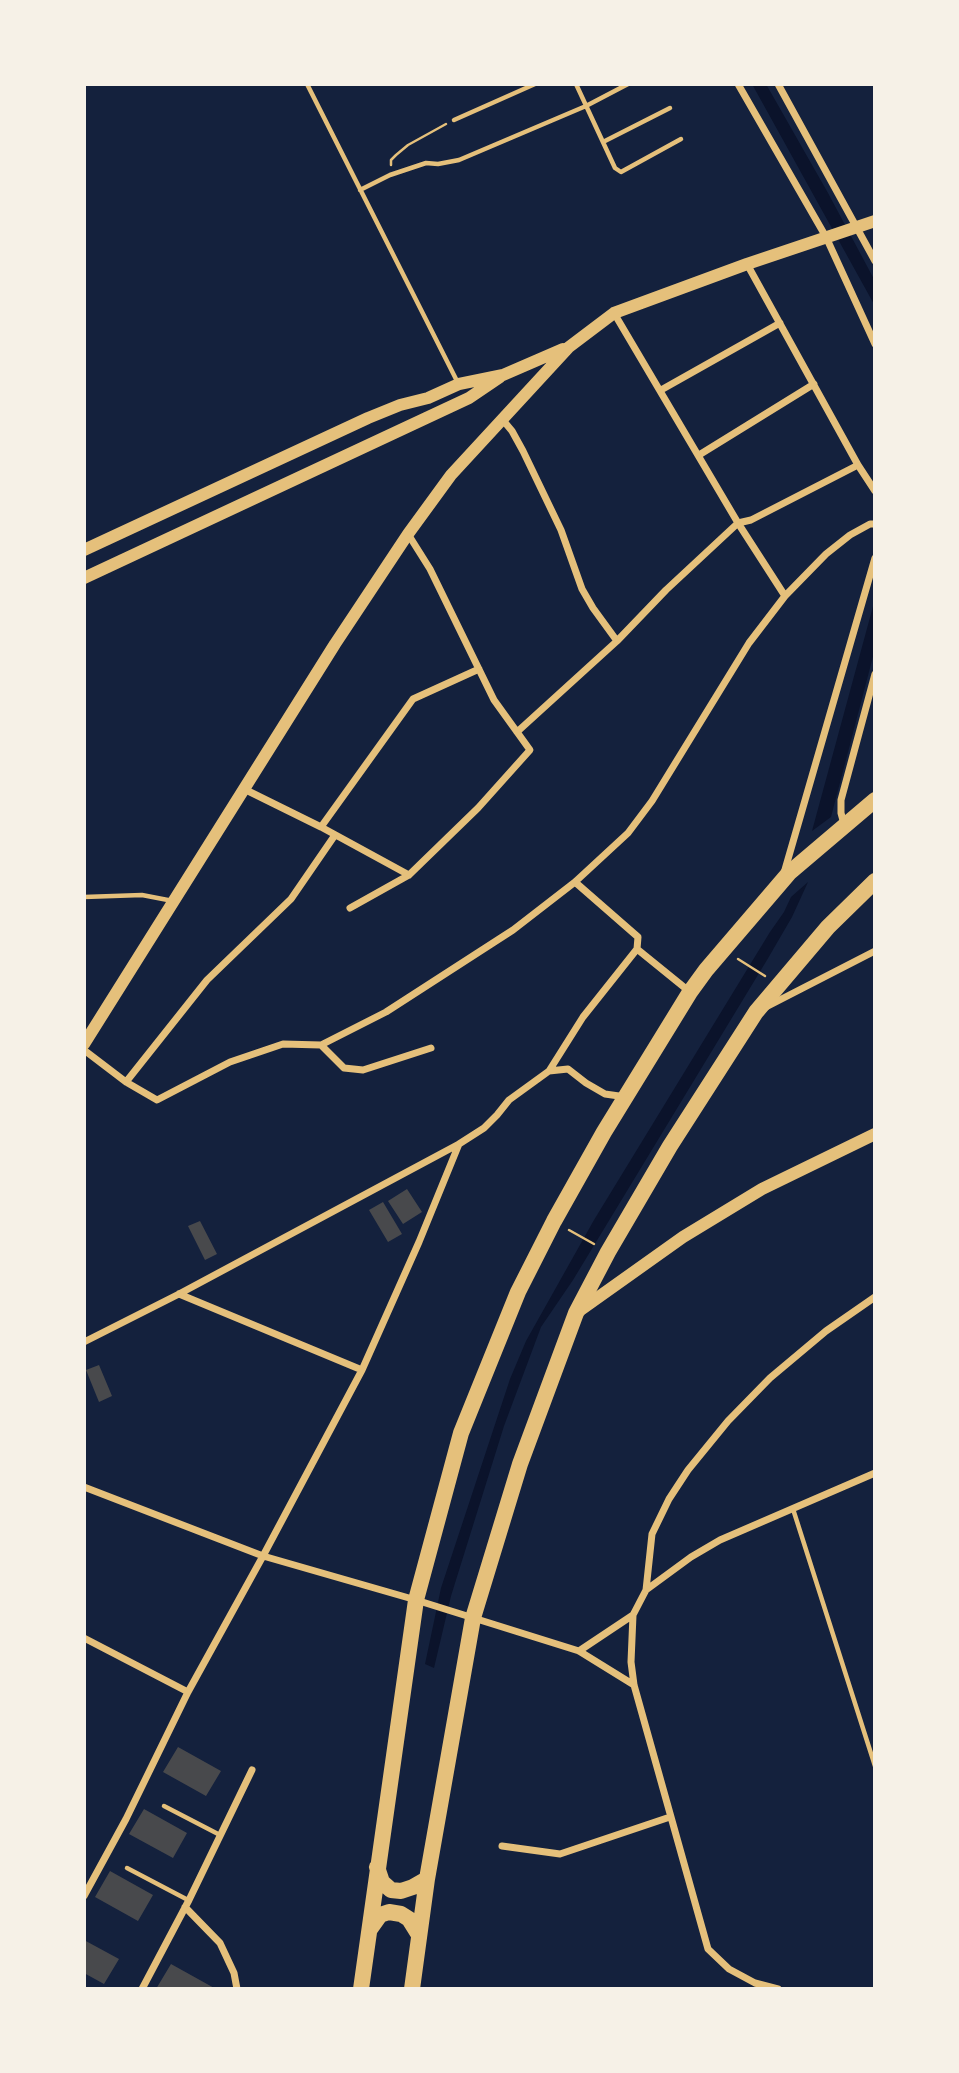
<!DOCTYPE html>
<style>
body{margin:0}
#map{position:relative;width:959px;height:2073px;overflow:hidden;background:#14213d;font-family:Figtree,sans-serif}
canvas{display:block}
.frame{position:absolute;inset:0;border:86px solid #f6f1e7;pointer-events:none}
</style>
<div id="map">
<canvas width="959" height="2073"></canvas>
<div class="frame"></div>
</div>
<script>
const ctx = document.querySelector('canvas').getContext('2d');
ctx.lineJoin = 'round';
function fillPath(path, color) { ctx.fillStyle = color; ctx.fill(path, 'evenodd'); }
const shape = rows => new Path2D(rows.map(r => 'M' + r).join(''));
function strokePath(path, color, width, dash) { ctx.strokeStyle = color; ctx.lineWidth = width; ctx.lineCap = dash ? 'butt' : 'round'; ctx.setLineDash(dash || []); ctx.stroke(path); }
const water = shape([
 [752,84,766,84,828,193,875,281,875,306],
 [875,599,875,649,831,817,812,831],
 [808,882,792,917,767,960,573,1280,541,1327,504,1426,451,1596,434,1668,425,1664,441,1588,510,1379,526,1341,594,1220,770,932,784,912,791,897]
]);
const building = shape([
 [407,1189,422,1212,403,1224,388,1201],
 [383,1202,402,1234,388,1242,369,1210],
 [200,1221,217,1254,205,1260,188,1226],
 [99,1365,112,1396,99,1402,86,1370],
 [178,1747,221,1771,206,1796,163,1772],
 [144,1809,187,1833,173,1858,129,1834],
 [110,1871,153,1895,138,1921,95,1897],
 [84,1940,119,1959,104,1984,84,1973],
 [171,1964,216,1989,156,1989]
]);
const path = shape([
 [391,165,391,160,396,155,408,145,446,124],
 [738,959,765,976],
 [569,1230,594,1244]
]);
const service = shape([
 [307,84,458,383],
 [576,84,615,168,621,172,681,139],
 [454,120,535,84],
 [603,142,670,108],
 [360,190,390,175,426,163,438,164,459,160,586,106,628,84],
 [84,897,142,895,173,901],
 [793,1509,875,1766],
 [164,1806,220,1835],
 [127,1868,188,1900]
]);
const minor = shape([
 [738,84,826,237,875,344],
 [778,84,875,261],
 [747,264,858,465,875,491],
 [614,313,738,523,785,596],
 [661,390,780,323],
 [502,419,512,431,523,451,561,530,582,589,593,608,617,641],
 [699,455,814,384],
 [738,523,751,520,858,465],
 [517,732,617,641,666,590,738,523],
 [244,789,321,827,409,875],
 [844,824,841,813,841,800,875,674],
 [321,827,413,699,479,669],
 [784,873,875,558],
 [575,882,638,937,637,949,690,992],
 [350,908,409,875,478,808,530,750,494,700,430,569,408,534],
 [766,1007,875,951],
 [321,1045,344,1068,363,1070,431,1048],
 [84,1050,126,1082,157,1100,230,1062,283,1044,321,1045,386,1012,513,930,575,882,628,833,652,801,749,643,785,596,826,554,850,535,870,524,875,524],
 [549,1071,583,1017,637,949],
 [126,1082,207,980,291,899,335,835],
 [179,1294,362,1370],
 [84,1342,179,1294,459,1144,484,1128,497,1115,509,1100,549,1071,568,1069,586,1083,605,1094,626,1097],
 [84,1487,263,1556,416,1600,579,1651,634,1685],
 [646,1590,652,1534,669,1499,688,1470,728,1421,770,1378,826,1331,875,1297],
 [633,1615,631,1662,634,1685,708,1949,729,1969,755,1983,778,1989],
 [84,1638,188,1692],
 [579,1651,633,1615,646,1590,691,1557,720,1540,875,1473],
 [502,1846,560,1854,670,1817],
 [84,1896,126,1819,188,1692,263,1556,362,1370,419,1242,459,1144],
 [185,1907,220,1943,234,1973,237,1989],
 [142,1989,189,1900,252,1770]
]);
const tertiary = shape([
 [84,550,368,418,400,405,428,398,459,384,503,375,563,349],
 [84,578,469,398,500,377],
 [84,1044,335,644,408,534,451,475,569,347,614,313,747,264,875,221],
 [579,1311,683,1237,762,1189,875,1134]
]);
const primary = shape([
 [377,1867,382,1882,391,1890,401,1891,413,1887,427,1879],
 [370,1929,380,1915,389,1912,401,1914,409,1919,419,1935],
 [361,1989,416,1600,461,1433,518,1292,554,1221,604,1132,690,992,706,970,789,873,875,800],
 [412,1989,427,1879,473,1618,520,1464,576,1313,608,1252,670,1146,756,1012,828,927,875,881]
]);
fillPath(water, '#0b132b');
fillPath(building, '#48494c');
strokePath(path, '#e5c07b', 2.5);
strokePath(service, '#e5c07b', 4.5);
strokePath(minor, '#e5c07b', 7);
strokePath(tertiary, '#e5c07b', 12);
strokePath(primary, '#e5c07b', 16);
</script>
